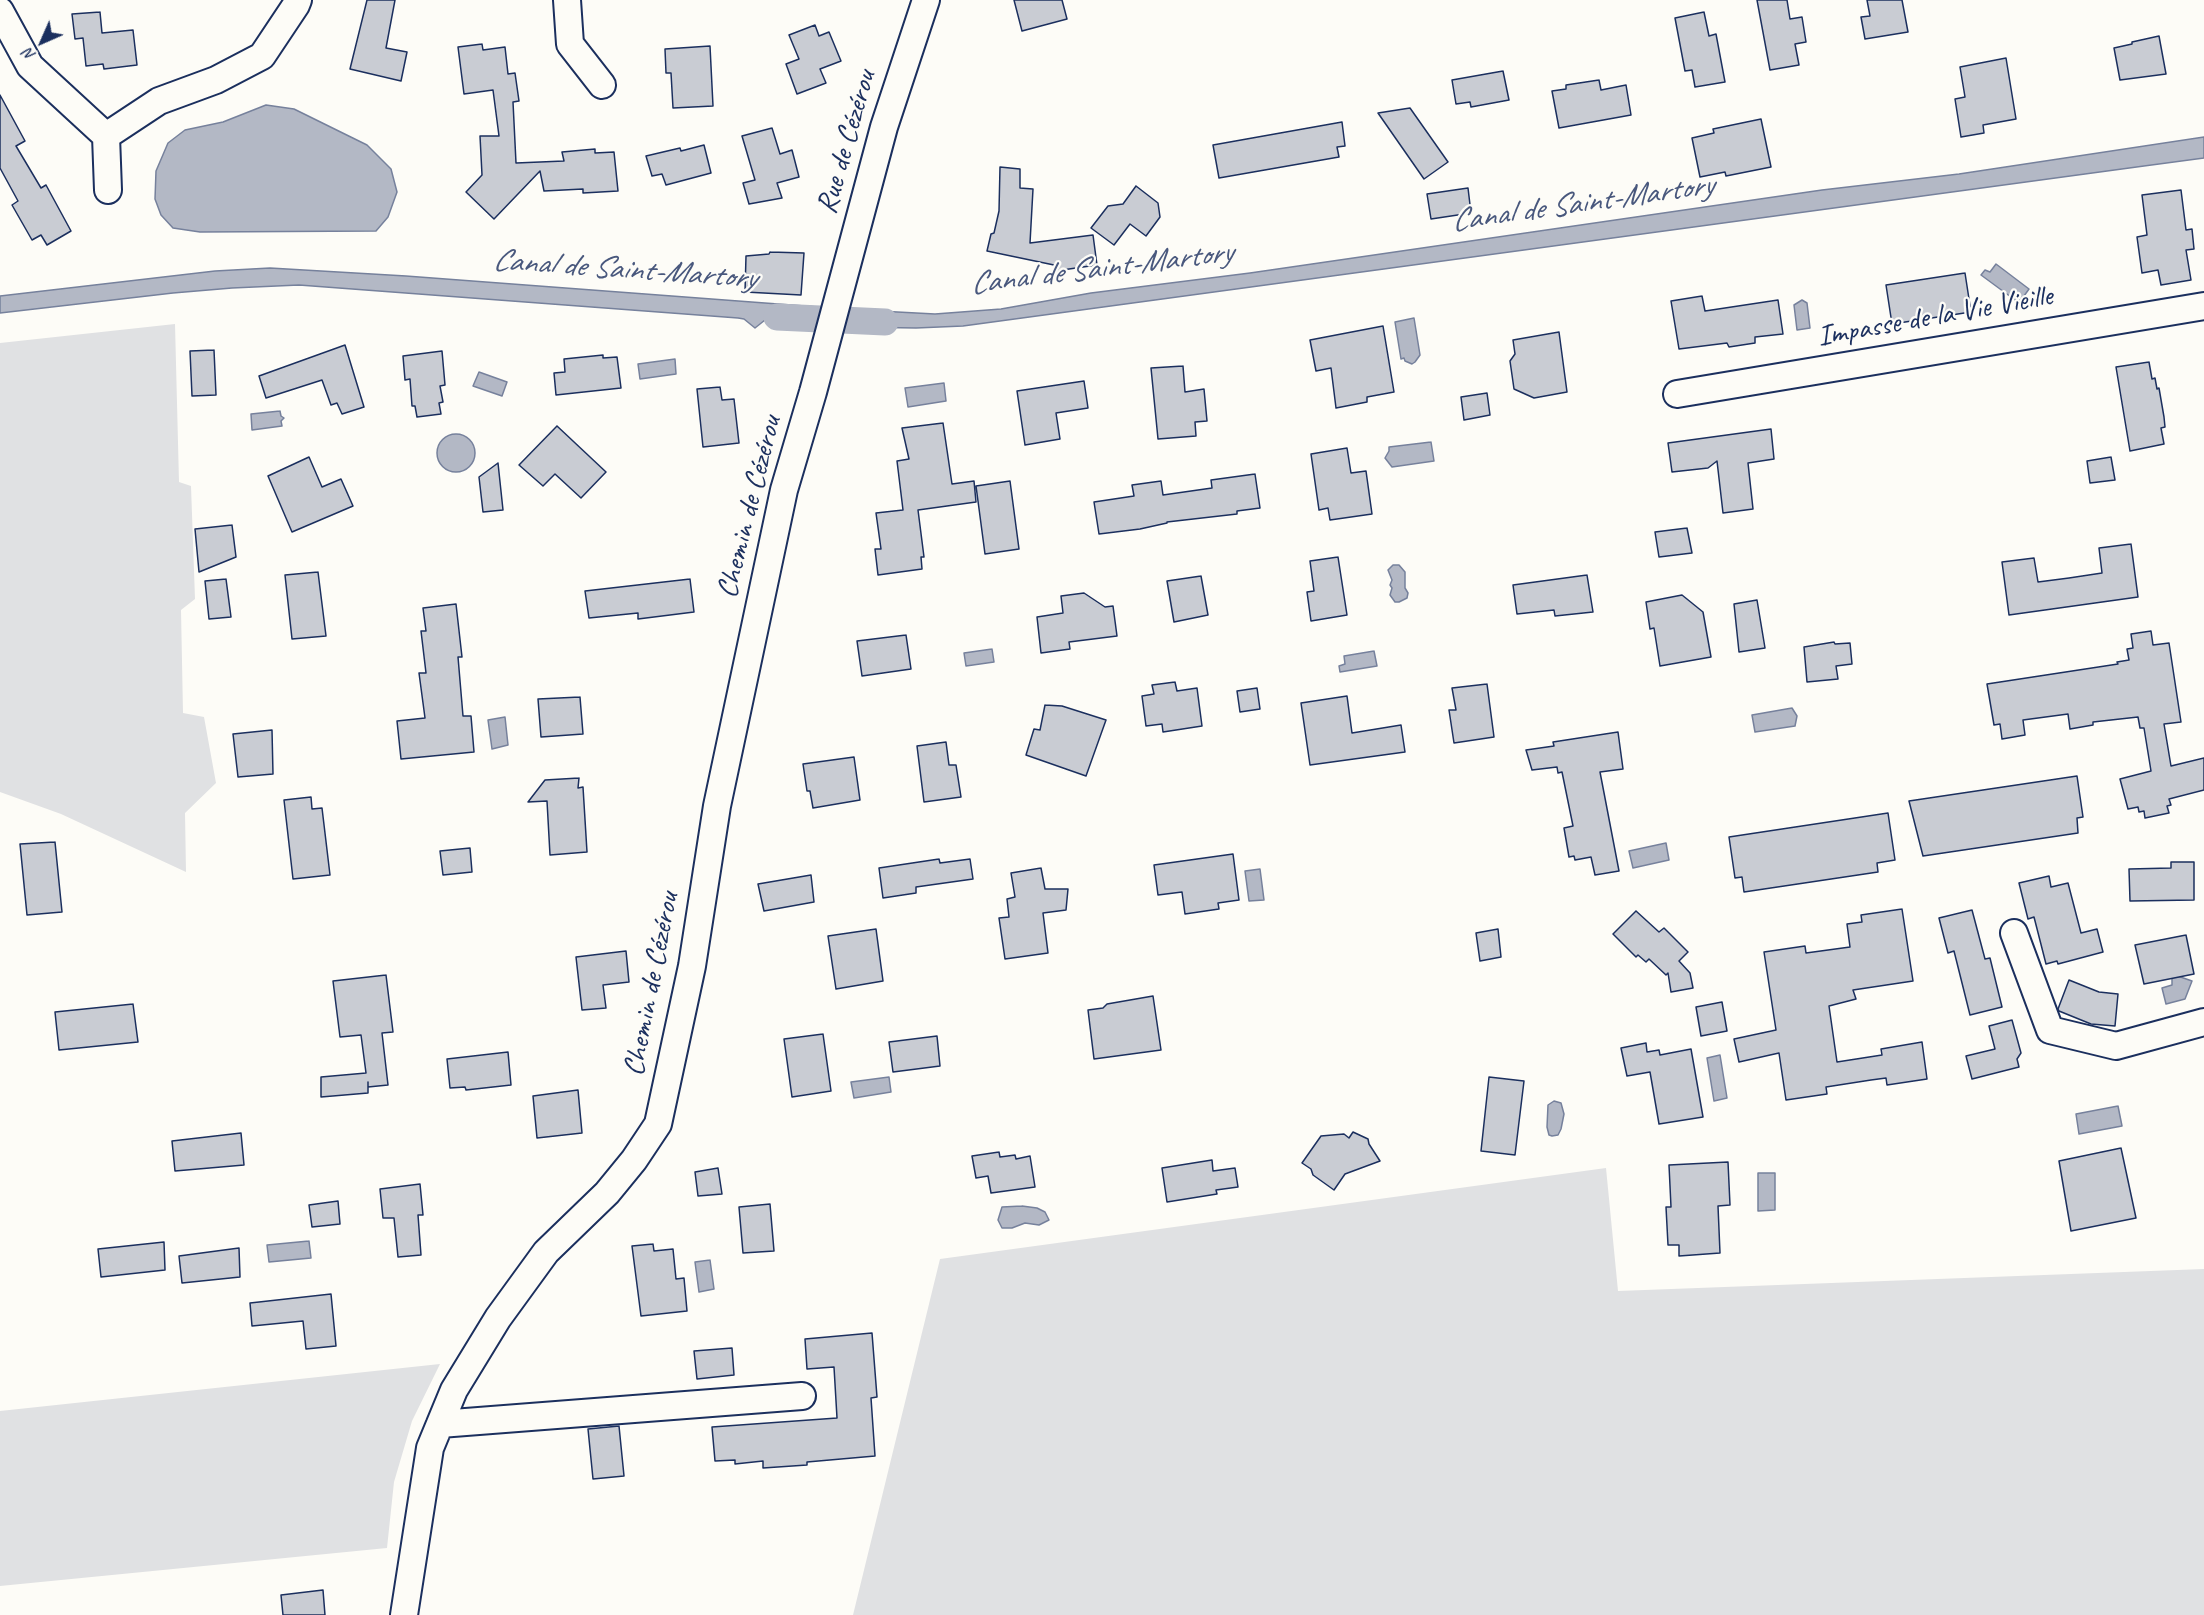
<!DOCTYPE html>
<meta charset="utf-8">
<style>
body{margin:0}
#map{position:relative;width:2204px;height:1615px;overflow:hidden;background:#fdfcf7;font-family:Caveat,sans-serif}
canvas{display:block}
.north{position:absolute;left:12px;top:12px;width:60px;height:60px;-webkit-text-stroke:4px #fdfcf7;paint-order:stroke;rotate:225deg;font-size:16px;font-weight:700;line-height:24px;text-align:center;color:#1b2f5e}
.north::after{content:'';display:block;margin:auto;width:21px;height:27px;background:#1b2f5e;clip-path:polygon(50% 0,100% 100%,50% 72%,0 100%)}
</style>
<div id="map">
<canvas width="2204" height="1615"></canvas>
<div class="north">N</div>
</div>
<script>
const ctx = document.querySelector('canvas').getContext('2d');
ctx.lineJoin = 'round';
function fillPath(path, color) { ctx.fillStyle = color; ctx.fill(path, 'evenodd'); }
const shape = rows => new Path2D(rows.map(r => 'M' + r).join(''));
function strokePath(path, color, width, dash) { ctx.strokeStyle = color; ctx.lineWidth = width; ctx.lineCap = dash ? 'butt' : 'round'; ctx.setLineDash(dash || []); ctx.stroke(path); }
function write(font, color, halo, rows, align = 'center') {
  ctx.font = font + ' Caveat,sans-serif'; ctx.lineWidth = 4.5; ctx.setLineDash([]); ctx.textBaseline = 'middle'; ctx.strokeStyle = halo; ctx.fillStyle = color; for (const [text, x, y, turn = 0] of rows) {
    ctx.save(); ctx.translate(x, y); ctx.rotate((+turn || 0) * Math.PI / 180); ctx.textAlign = isNaN(turn) ? turn : align; if (halo) ctx.strokeText(text, 0, 0); ctx.fillText(text, 0, 0); ctx.restore();
  }
}
const green = shape([
 [175,324,179,482,191,486,195,599,181,610,183,713,204,717,216,783,185,813,186,872,61,814,0,792,0,343],
 [1606,1168,1618,1291,2204,1269,2204,1615,853,1615,940,1259],
 [440,1364,412,1421,394,1482,387,1548,0,1586,0,1411]
]);
const water = shape([
 [266,105,294,109,367,145,391,169,397,192,388,217,376,231,200,232,173,228,161,215,155,199,156,171,168,143,185,130,223,122,266,105],
 [2204,137,2204,158,2144,166,963,326,916,328,853,327,848,325,852,314,860,310,935,314,1001,309,1091,293,1250,273,1822,190,1959,174,2204,137],
 [1996,264,2029,289,2019,303,1981,275,1985,270,1990,272,1996,264],
 [270,268,406,276,818,307,813,327,765,320,755,328,744,319,738,318,299,285,232,288,173,293,0,313,0,296,215,271,270,268],
 [1802,300,1807,303,1810,328,1797,330,1794,305,1802,300],
 [1414,318,1420,355,1415,362,1412,364,1405,361,1404,358,1401,359,1395,322,1414,318],
 [675,359,676,374,640,379,638,364,675,359],
 [479,372,507,382,502,396,473,386,479,372],
 [944,383,946,401,908,407,905,388,944,383],
 [280,411,281,416,284,418,281,421,282,426,252,430,251,414,280,411],
 '437 453a19 19 0 1 1 38 0a19 19 0 1 1-38 0Z',
 [1431,442,1434,461,1392,467,1385,458,1389,451,1389,447,1431,442],
 [1393,565,1399,565,1405,572,1405,588,1408,593,1407,598,1399,602,1395,602,1390,595,1392,588,1390,585,1392,580,1388,570,1393,565],
 [992,649,994,662,966,666,964,653,992,649],
 [1374,651,1377,666,1340,672,1339,666,1345,664,1344,656,1374,651],
 [1792,708,1797,716,1795,726,1755,732,1752,715,1792,708],
 [505,717,508,745,492,749,488,720,505,717],
 [1666,843,1669,860,1633,868,1629,851,1666,843],
 [1260,869,1264,900,1249,901,1245,871,1260,869],
 [2172,974,2192,981,2185,999,2166,1004,2162,988,2172,985,2172,974],
 [1720,1055,1727,1098,1714,1101,1707,1058,1720,1055],
 [889,1077,891,1092,854,1098,851,1082,889,1077],
 [1554,1101,1561,1103,1564,1114,1561,1129,1558,1135,1552,1136,1549,1135,1547,1127,1548,1105,1554,1101],
 [2118,1106,2122,1126,2079,1134,2076,1114,2118,1106],
 [1758,1173,1775,1173,1775,1210,1758,1211,1758,1173],
 [1022,1206,1037,1208,1045,1212,1049,1220,1039,1225,1025,1223,1012,1228,1002,1228,998,1220,1002,1207,1022,1206],
 [309,1241,311,1258,269,1262,267,1245,309,1241],
 [710,1260,714,1289,699,1292,695,1262,710,1260]
]);
const canal = shape([
 [777,317,885,322]
]);
const building = shape([
 [367,0,395,0,386,48,407,52,401,81,350,69,367,0],
 [1014,0,1062,0,1067,19,1022,31,1014,0],
 [1757,0,1787,0,1790,19,1802,17,1806,42,1795,44,1799,65,1770,70,1757,0],
 [1867,0,1902,0,1908,32,1865,39,1861,17,1870,16,1867,0],
 [100,12,102,33,133,30,137,65,104,69,103,64,86,66,83,38,75,39,72,14,100,12],
 [1704,12,1709,36,1716,34,1725,82,1695,87,1692,70,1685,71,1675,18,1704,12],
 [815,25,819,36,829,32,841,61,820,69,826,83,797,94,786,64,799,59,789,35,815,25],
 [2159,36,2166,74,2120,80,2114,48,2132,44,2132,42,2159,36],
 [482,44,483,50,505,47,508,74,515,73,519,101,513,102,516,163,564,161,562,152,595,149,595,153,614,152,618,191,583,193,583,189,544,191,540,171,494,219,466,192,482,175,480,136,499,136,493,90,464,94,458,47,482,44],
 [710,46,713,106,673,108,671,73,666,73,665,49,710,46],
 [2006,58,2016,119,1983,125,1984,133,1961,137,1955,99,1965,97,1960,67,2006,58],
 [1503,71,1509,100,1471,107,1470,102,1456,104,1452,80,1503,71],
 [1599,80,1601,90,1626,85,1631,115,1559,128,1552,91,1566,89,1566,85,1599,80],
 [0,95,25,141,16,146,41,188,46,185,71,231,47,245,41,235,32,240,12,205,18,201,0,168,0,95],
 [1410,108,1448,162,1424,179,1378,113,1410,108],
 [1761,119,1771,167,1726,176,1725,172,1700,177,1692,138,1714,133,1713,129,1761,119],
 [1342,122,1345,146,1337,147,1339,157,1219,178,1213,145,1342,122],
 [772,128,780,154,792,150,799,177,777,183,782,198,749,204,743,183,755,180,742,136,772,128],
 [704,145,711,173,666,185,662,174,652,176,646,156,680,148,681,151,704,145],
 [1000,167,1020,169,1020,188,1033,189,1030,243,1093,235,1097,265,1055,271,1054,265,987,251,991,234,994,233,999,211,1000,167],
 [1136,186,1158,203,1160,217,1146,236,1130,224,1114,245,1091,228,1108,206,1123,204,1136,186],
 [1468,188,1471,213,1431,219,1427,194,1468,188],
 [2181,190,2186,230,2192,229,2194,249,2186,250,2191,280,2161,285,2158,270,2142,273,2137,237,2147,235,2142,195,2181,190],
 [770,252,804,253,801,295,745,292,746,256,769,254,770,252],
 [1965,273,1971,312,1892,324,1886,285,1965,273],
 [1702,296,1705,311,1778,300,1783,334,1755,337,1755,343,1729,347,1727,343,1679,349,1671,301,1702,296],
 [1383,326,1394,392,1367,397,1367,402,1336,408,1331,368,1316,371,1310,340,1383,326],
 [1559,332,1567,392,1534,398,1514,389,1510,361,1515,354,1513,340,1559,332],
 [345,345,364,407,342,414,337,403,331,405,322,380,266,398,259,376,345,345],
 [214,350,216,395,192,396,190,351,214,350],
 [442,351,445,385,440,386,443,402,439,403,441,414,417,417,415,406,412,406,410,379,405,380,403,356,442,351],
 [603,355,603,358,617,357,621,388,556,395,554,373,565,372,564,359,603,355],
 [2149,362,2152,379,2155,378,2157,389,2159,388,2164,417,2165,427,2161,428,2164,444,2130,451,2116,367,2149,362],
 [1183,366,1185,392,1204,389,1207,421,1195,422,1196,436,1158,439,1151,368,1183,366],
 [1084,381,1088,408,1056,413,1060,439,1025,445,1017,391,1084,381],
 [720,387,722,400,734,399,739,443,703,447,697,389,720,387],
 [1487,393,1490,415,1464,420,1461,397,1487,393],
 [943,423,952,484,974,481,976,502,918,510,924,557,921,557,922,569,878,575,875,549,881,549,876,513,903,510,897,461,909,459,902,428,943,423],
 [557,426,606,472,581,498,555,474,543,486,519,465,557,426],
 [1771,429,1774,459,1748,463,1753,509,1723,513,1717,461,1708,468,1672,472,1668,443,1771,429],
 [1347,448,1351,473,1366,471,1372,514,1330,520,1328,508,1319,510,1311,454,1347,448],
 [309,457,322,487,341,479,353,506,292,532,268,476,309,457],
 [2111,457,2115,480,2090,483,2087,461,2111,457],
 [498,463,503,510,483,512,479,477,498,463],
 [1255,474,1260,508,1237,511,1237,514,1167,522,1167,523,1140,529,1099,534,1094,502,1134,496,1132,485,1161,481,1163,495,1212,488,1211,480,1255,474],
 [1010,481,1019,549,985,554,976,486,1010,481],
 [232,525,236,557,199,572,195,529,232,525],
 [1687,528,1692,553,1659,557,1655,532,1687,528],
 [2131,544,2138,597,2009,615,2002,562,2034,558,2038,582,2069,578,2102,573,2099,548,2131,544],
 [1338,557,1347,615,1311,621,1307,592,1314,591,1310,561,1338,557],
 [318,572,326,636,292,639,285,575,318,572],
 [1587,575,1593,612,1555,616,1554,610,1517,614,1513,585,1587,575],
 [1201,576,1208,615,1174,622,1167,581,1201,576],
 [226,579,231,617,209,619,205,581,226,579],
 [690,579,694,612,638,619,638,613,589,618,585,591,690,579],
 [1084,593,1105,607,1113,606,1117,636,1069,642,1070,649,1041,653,1037,617,1063,613,1061,596,1084,593],
 [1682,595,1703,612,1711,657,1660,666,1654,628,1650,629,1646,602,1682,595],
 [1757,600,1765,648,1739,652,1734,604,1757,600],
 [456,604,462,657,458,657,463,716,471,716,474,752,401,759,397,721,425,718,419,673,426,673,421,631,426,631,423,608,456,604],
 [2151,631,2153,645,2169,643,2181,722,2164,724,2171,766,2204,758,2204,790,2169,799,2171,805,2167,806,2169,813,2145,818,2144,811,2139,812,2138,807,2128,809,2120,779,2151,771,2144,728,2140,728,2138,717,2093,722,2093,725,2070,729,2068,714,2023,720,2025,735,2002,739,2000,724,1994,725,1987,684,2118,664,2117,662,2129,660,2127,649,2133,648,2131,634,2151,631],
 [906,635,911,669,862,676,857,641,906,635],
 [1834,642,1835,644,1850,643,1852,664,1836,666,1838,679,1807,682,1804,647,1834,642],
 [1175,682,1177,691,1197,688,1202,726,1163,732,1162,724,1146,726,1142,696,1154,694,1152,685,1175,682],
 [1487,684,1494,737,1454,743,1449,710,1456,710,1452,688,1487,684],
 [1257,688,1260,709,1240,712,1237,691,1257,688],
 [1347,696,1352,733,1401,725,1405,752,1310,765,1301,703,1347,696],
 [580,697,583,734,541,737,538,699,580,697],
 [1045,705,1062,706,1106,720,1086,776,1026,755,1034,729,1040,730,1045,705],
 [272,730,273,774,238,777,233,734,272,730],
 [1618,732,1623,769,1600,772,1619,871,1595,875,1591,857,1575,860,1574,856,1569,857,1564,828,1573,826,1562,772,1558,773,1557,767,1532,770,1526,750,1554,746,1553,742,1618,732],
 [946,742,949,765,956,765,961,797,924,802,917,746,946,742],
 [854,757,860,800,813,808,810,791,807,791,803,764,854,757],
 [2077,776,2083,817,2077,818,2078,833,1923,856,1909,801,2077,776],
 [579,778,578,788,583,787,587,852,550,855,547,801,528,802,545,780,579,778],
 [311,797,312,809,322,808,330,875,293,879,284,800,311,797],
 [1888,813,1895,860,1877,863,1878,872,1744,892,1742,877,1735,878,1729,837,1888,813],
 [55,842,62,912,27,915,20,844,55,842],
 [470,848,472,872,443,875,440,851,470,848],
 [1233,854,1239,900,1218,903,1219,909,1185,914,1182,892,1158,895,1154,865,1233,854],
 [939,859,940,863,970,859,973,879,916,887,916,893,883,898,879,868,939,859],
 [2171,862,2194,862,2194,900,2130,901,2129,869,2171,868,2171,862],
 [1041,868,1045,889,1068,889,1066,910,1043,913,1048,953,1005,959,999,918,1009,917,1007,899,1015,897,1011,873,1041,868],
 [811,875,814,902,764,911,758,884,811,875],
 [2049,876,2051,887,2068,883,2081,933,2097,929,2103,952,2058,964,2057,961,2046,964,2034,917,2028,919,2019,883,2049,876],
 [1902,909,1913,981,1853,990,1856,999,1829,1006,1837,1062,1882,1055,1881,1049,1922,1042,1927,1079,1887,1085,1886,1078,1871,1080,1826,1087,1827,1094,1786,1100,1779,1053,1739,1062,1734,1039,1776,1030,1764,952,1805,946,1806,953,1850,947,1847,924,1862,922,1861,915,1902,909],
 [1972,910,1985,959,1990,958,2002,1007,1970,1015,1954,951,1948,953,1939,918,1972,910],
 [1636,911,1659,932,1664,928,1688,952,1679,961,1690,973,1693,988,1671,992,1668,973,1666,975,1649,959,1646,962,1638,955,1636,957,1613,934,1636,911],
 [876,929,883,981,836,989,828,936,876,929],
 [1498,929,1501,957,1480,961,1476,933,1498,929],
 [2186,935,2194,974,2144,984,2135,945,2186,935],
 [626,951,629,982,603,985,606,1008,582,1010,576,957,626,951],
 [386,975,393,1032,382,1033,388,1085,368,1087,368,1082,368,1093,321,1097,321,1077,366,1073,361,1035,340,1037,333,981,386,975],
 [2069,980,2099,992,2118,994,2115,1026,2091,1024,2059,1011,2058,1009,2069,980],
 [1153,996,1161,1050,1094,1059,1088,1010,1103,1008,1107,1004,1153,996],
 [1722,1002,1727,1031,1701,1036,1696,1007,1722,1002],
 [133,1004,138,1042,59,1050,55,1012,133,1004],
 [2012,1020,2021,1053,2017,1059,2019,1067,1972,1079,1966,1056,1995,1049,1989,1026,2012,1020],
 [823,1034,831,1091,792,1097,784,1039,823,1034],
 [937,1036,940,1066,893,1072,889,1042,937,1036],
 [1646,1043,1647,1052,1659,1050,1660,1055,1691,1049,1703,1117,1659,1124,1650,1072,1627,1076,1621,1048,1646,1043],
 [508,1052,511,1085,466,1090,465,1087,450,1088,447,1059,508,1052],
 [1489,1077,1524,1081,1515,1155,1481,1151,1489,1077],
 [578,1090,582,1133,537,1138,533,1096,578,1090],
 [1353,1132,1368,1139,1369,1144,1380,1161,1345,1174,1334,1190,1313,1175,1311,1169,1302,1163,1321,1136,1344,1134,1349,1138,1353,1132],
 [241,1133,244,1165,175,1171,172,1141,241,1133],
 [2121,1148,2136,1218,2071,1231,2059,1161,2121,1148],
 [999,1152,1000,1157,1015,1155,1016,1159,1030,1156,1035,1187,991,1193,988,1176,976,1178,972,1156,999,1152],
 [1212,1160,1213,1171,1235,1168,1238,1187,1216,1190,1217,1194,1167,1202,1162,1168,1212,1160],
 [1728,1162,1730,1205,1718,1206,1720,1253,1679,1256,1679,1245,1668,1245,1666,1207,1671,1207,1669,1165,1728,1162],
 [718,1168,722,1194,698,1196,695,1172,718,1168],
 [420,1184,423,1215,418,1215,421,1255,398,1257,394,1218,383,1218,380,1189,420,1184],
 [338,1201,340,1224,312,1227,309,1205,338,1201],
 [770,1204,774,1251,743,1253,739,1207,770,1204],
 [164,1242,165,1270,101,1277,98,1249,164,1242],
 [653,1244,654,1251,673,1249,676,1279,684,1278,687,1311,641,1316,632,1246,653,1244],
 [239,1248,240,1277,182,1283,179,1256,239,1248],
 [331,1294,336,1346,306,1349,303,1321,252,1326,250,1303,331,1294],
 [872,1333,877,1397,871,1398,875,1456,807,1462,807,1465,763,1468,763,1461,735,1464,735,1460,715,1461,712,1427,837,1418,834,1367,807,1369,805,1339,872,1333],
 [732,1348,734,1375,697,1379,694,1351,732,1348],
 [619,1426,624,1476,593,1479,588,1429,619,1426],
 [323,1590,325,1615,283,1615,281,1595,323,1590]
]);
const minor = shape([
 [567,0,570,44,602,85],
 [0,11,30,66,106,136,108,190],
 [106,136,159,101,216,80,262,56,296,5,298,0],
 [1677,394,2204,306],
 [2014,933,2050,1030,2116,1046,2204,1022],
 [440,1424,802,1396],
 [404,1615,430,1448,454,1390,498,1318,546,1252,607,1193,634,1160,658,1124,692,966,717,806,784,490,813,392,884,127,926,0]
]);
const streetNames = [
 ["Rue de Cézérou",847,142,-74],
 ["Impasse de la Vie Vieille",1935,317,-10],
 ["Chemin de Cézérou",750,507,-76],
 ["Chemin de Cézérou",652,984,-79]
];
const waterNames = [
 ["Canal de Saint-Martory",1582,204,-8],
 ["Canal de Saint-Martory",1101,269,-7],
 ["Canal de Saint-Martory",624,270,4]
];
fillPath(green, '#e0e1e3');
fillPath(water, '#b3b8c5');
strokePath(water, '#76819c', 1.5);
strokePath(canal, '#b3b8c5', 27);
fillPath(building, '#c9ccd3');
strokePath(building, '#1b2f5e', 1.5);
strokePath(minor, '#1b2f5e', 30);
strokePath(minor, '#fdfcf7', 26);
write('30px', '#1b2f5e', '#fdfcf7', streetNames);
write('italic 32px', '#49587d', '#fdfcf7', waterNames);
</script>
